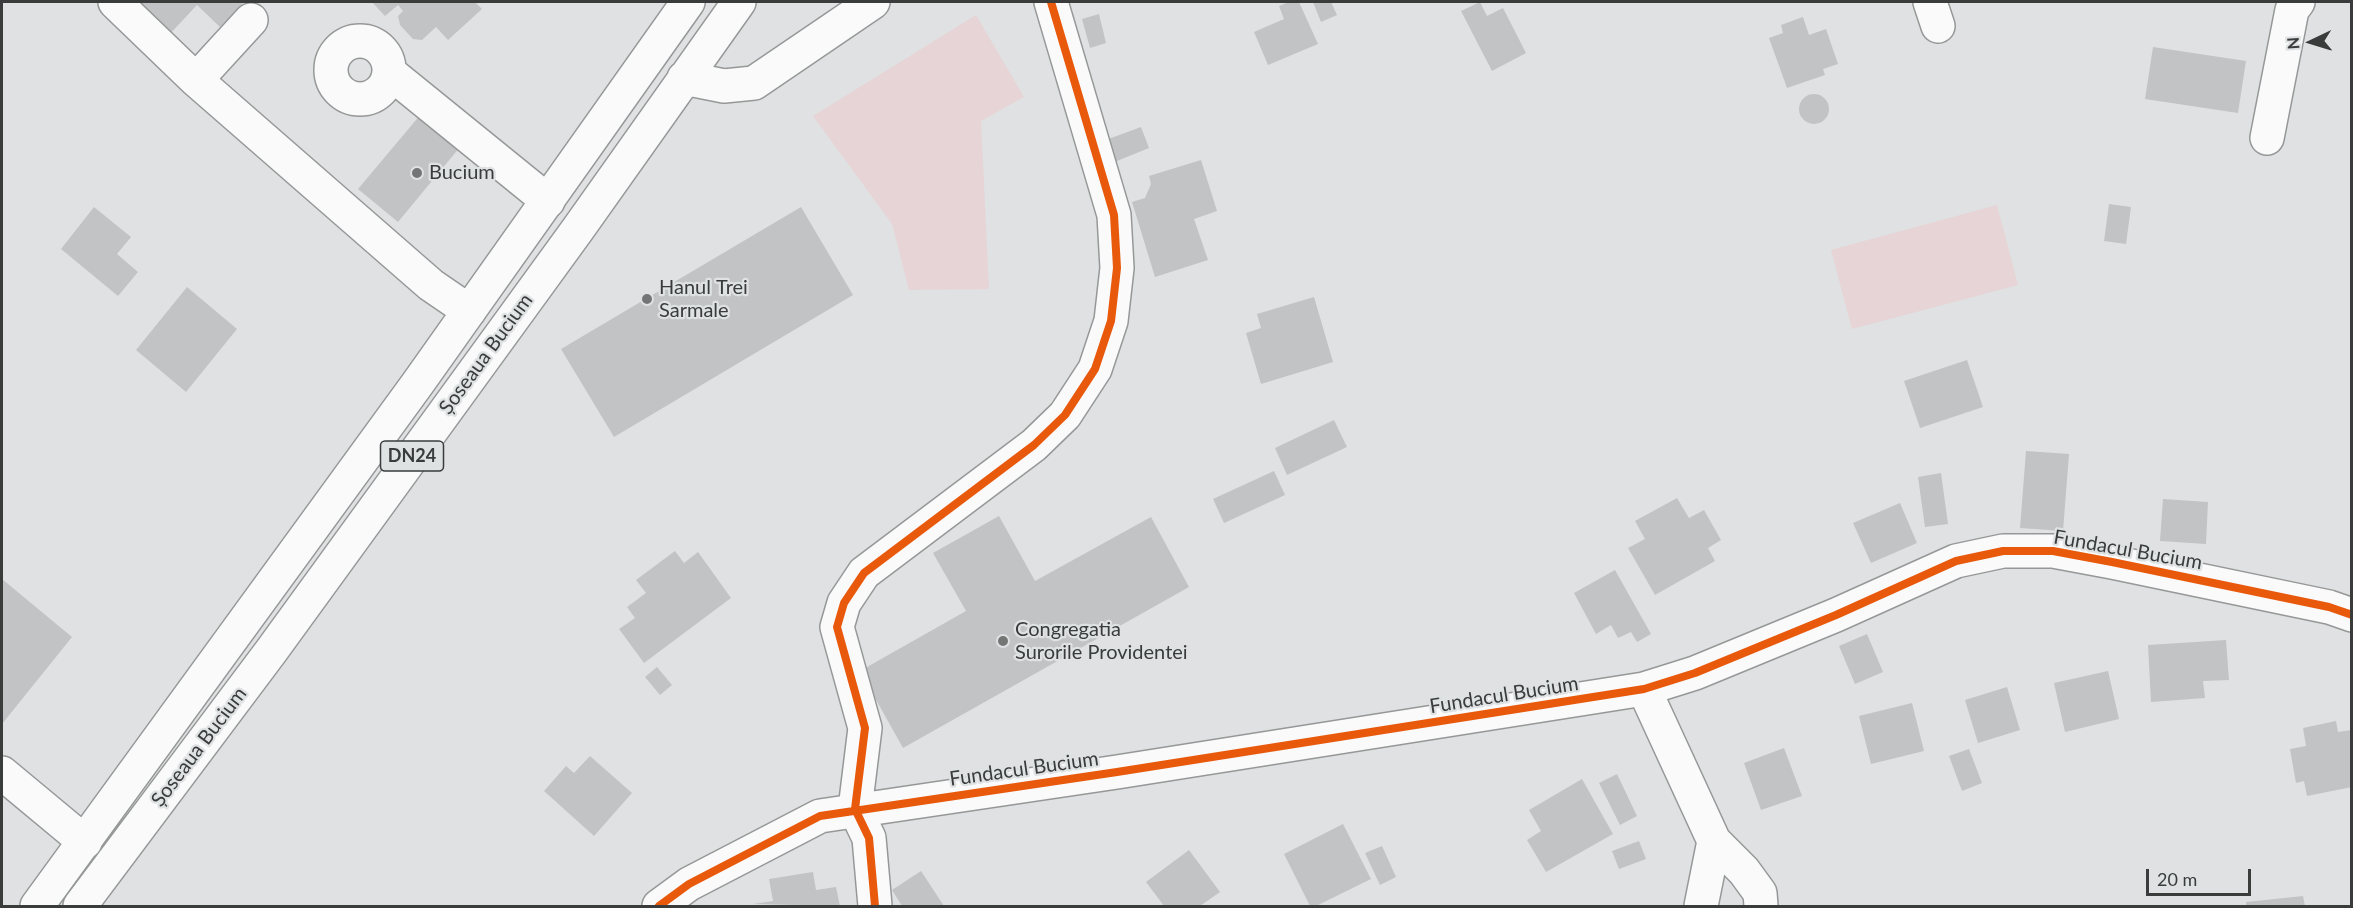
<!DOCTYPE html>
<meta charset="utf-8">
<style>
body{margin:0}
#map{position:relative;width:2353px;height:908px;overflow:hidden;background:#e0e1e2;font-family:Lato,sans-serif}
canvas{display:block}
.frame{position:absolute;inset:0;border:3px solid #3a3c3c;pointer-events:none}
.north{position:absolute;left:2281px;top:12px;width:60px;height:60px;-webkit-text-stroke:4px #dfe2e3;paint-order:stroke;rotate:266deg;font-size:16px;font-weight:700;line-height:24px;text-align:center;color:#3a3c3c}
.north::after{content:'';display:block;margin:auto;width:21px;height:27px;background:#3a3c3c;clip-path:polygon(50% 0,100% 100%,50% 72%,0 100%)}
.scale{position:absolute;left:2146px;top:869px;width:105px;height:27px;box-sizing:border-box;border:3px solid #3a3c3c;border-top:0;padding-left:8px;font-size:18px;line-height:21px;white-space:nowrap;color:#3a3c3c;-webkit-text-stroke:4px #dfe2e3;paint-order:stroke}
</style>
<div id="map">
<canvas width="2353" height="908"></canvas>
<div class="frame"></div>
<div class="north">N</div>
<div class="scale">20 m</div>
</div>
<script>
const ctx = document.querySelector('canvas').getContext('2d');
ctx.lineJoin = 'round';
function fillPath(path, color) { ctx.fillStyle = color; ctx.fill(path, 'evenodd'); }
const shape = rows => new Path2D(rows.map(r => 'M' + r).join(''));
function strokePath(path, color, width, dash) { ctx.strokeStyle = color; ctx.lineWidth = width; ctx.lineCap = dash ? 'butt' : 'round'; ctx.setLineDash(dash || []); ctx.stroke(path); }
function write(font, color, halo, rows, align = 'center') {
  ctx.font = font + ' Lato,sans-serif'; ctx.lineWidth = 4.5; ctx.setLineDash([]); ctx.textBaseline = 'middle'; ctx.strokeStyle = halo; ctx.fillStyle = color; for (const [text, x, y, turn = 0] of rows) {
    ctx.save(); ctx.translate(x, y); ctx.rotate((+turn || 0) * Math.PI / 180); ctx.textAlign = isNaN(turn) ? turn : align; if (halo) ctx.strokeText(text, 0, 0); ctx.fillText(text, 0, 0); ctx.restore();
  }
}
const green = shape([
 [976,15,1024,97,981,121,989,289,909,290,892,224,813,116],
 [1997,205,2018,285,1852,329,1831,250]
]);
const building = shape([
 [130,2,244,2,220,27,197,5,167,37],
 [372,2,475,2,482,9,448,40,436,27,422,40,413,39,400,25,398,16,403,11,398,5,385,16],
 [1289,2,1299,2,1318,44,1268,65,1254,32,1284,19,1279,6],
 [1313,2,1331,2,1337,15,1321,22],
 [1480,2,1487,16,1503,8,1526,53,1492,71,1461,11],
 [1099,14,1106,43,1090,48,1082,19],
 [1803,17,1809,35,1826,29,1838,64,1823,69,1825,75,1787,88,1769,38,1783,33,1781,25],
 [2153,47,2246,61,2238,113,2145,99],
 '1799 109a15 15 0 1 1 30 0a15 15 0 1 1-30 0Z',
 [421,114,460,147,398,222,358,189],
 [1141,127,1149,148,1112,163,1103,141],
 [1201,160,1217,211,1194,219,1208,260,1155,277,1132,202,1145,198,1151,184,1149,176],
 [2109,204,2131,207,2126,244,2104,241],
 [94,207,131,237,117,254,138,272,118,296,61,249],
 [801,207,853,295,614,437,561,349],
 [187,287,237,329,186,392,136,350],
 [1314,297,1333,362,1261,384,1246,333,1261,328,1257,314],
 [1967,360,1983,407,1920,428,1904,381],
 [1334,420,1347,447,1287,475,1275,448],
 [2026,451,2069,454,2063,531,2020,528],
 [1274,471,1285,495,1224,523,1213,499],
 [1941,473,1948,524,1925,527,1918,477],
 [1677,498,1689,518,1704,510,1721,540,1708,548,1715,561,1655,595,1628,548,1645,539,1635,521],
 [2163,499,2208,502,2206,544,2160,541],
 [1900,503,1917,543,1871,563,1853,523],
 [999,516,1035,581,1151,517,1189,587,903,748,860,671,966,611,933,553],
 [675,551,684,563,698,552,731,598,644,663,619,629,635,618,627,607,646,593,636,580],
 [1615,570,1651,634,1637,642,1631,632,1618,638,1611,625,1596,634,1574,593],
 [2,579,72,637,2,724],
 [1867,634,1883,672,1855,684,1839,646],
 [2226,640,2229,680,2203,681,2205,698,2151,702,2148,645],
 [657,667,672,685,660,695,645,677],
 [2108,671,2119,719,2065,732,2054,683],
 [2007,687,2020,730,1978,743,1965,700],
 [1912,703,1924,751,1871,764,1859,716],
 [2336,721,2338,732,2352,730,2352,787,2307,796,2304,781,2296,783,2290,749,2306,746,2303,728],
 [1784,748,1802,796,1761,810,1744,763],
 [1969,749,1982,783,1962,791,1949,756],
 [590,756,632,793,594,836,544,791,566,766,574,773],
 [1617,774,1637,816,1620,825,1599,783],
 [1582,779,1613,834,1546,872,1527,840,1541,831,1529,810],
 [1343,824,1371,879,1316,906,1310,906,1284,854],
 [1639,841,1646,859,1619,869,1612,851],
 [1382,846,1396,877,1380,885,1365,853],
 [1189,850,1220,892,1200,906,1164,906,1146,882],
 [921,871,944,906,902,906,892,890],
 [813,872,816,890,836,887,840,906,753,904,773,901,769,879],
 [2303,896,2305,906,2246,906,2246,902]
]);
const minor = shape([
 [115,2,196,80,431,285,469,311],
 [1930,2,1938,26],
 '331 70a29 29 0 1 1 58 0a29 29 0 1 1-58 0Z',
 [389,72,548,201],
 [196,80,251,20],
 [2267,138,2292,10,2298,2],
 [1644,689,1714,841,1744,871,1760,893,1761,906],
 [2,773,85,842],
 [659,906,689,884,820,816,1117,772,1644,689,1695,673,1836,615,1956,561,2003,551,2053,551,2112,562,2329,607,2352,615],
 [875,906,869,838,855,809,865,728,837,627,844,603,864,573,1034,445,1065,415,1095,369,1111,321,1117,268,1114,215,1051,2],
 [1701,906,1714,841]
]);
const major = shape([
 [684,78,724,86,754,83,873,2],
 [37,906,418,383,688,2],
 [80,906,272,650,578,229,739,2]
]);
const cycleway = shape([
 [659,906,689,884,820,816,1117,772,1644,689,1695,673,1836,615,1956,561,2003,551,2053,551,2112,562,2329,607,2352,615],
 [875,906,869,838,855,809,865,728,837,627,844,603,864,573,1034,445,1065,415,1095,369,1111,321,1117,268,1114,215,1051,2]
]);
const markers = [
 [417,173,6,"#747676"],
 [647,299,6,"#747676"],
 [1003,641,6,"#747676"]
];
const shields = [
 [412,456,63]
];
const shieldNames = [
 ["DN24",412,456]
];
const poiNames = [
 ["Bucium",429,173],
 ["Hanul Trei",659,288],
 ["Sarmale",659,311],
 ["Congregatia",1015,630],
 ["Surorile Providentei",1015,653]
];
const streetNames = [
 ["Șoseaua Bucium",486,354,-54],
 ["Fundacul Bucium",2128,550,10],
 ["Fundacul Bucium",1504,695,-9],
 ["Șoseaua Bucium",199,747,-53],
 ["Fundacul Bucium",1024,769,-8]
];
fillPath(green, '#e6d4d6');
fillPath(building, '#c2c3c4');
strokePath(minor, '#969898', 36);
strokePath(major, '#969898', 36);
strokePath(minor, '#fafafb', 33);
strokePath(major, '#fafafb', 33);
strokePath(cycleway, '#e8590c', 8);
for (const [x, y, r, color] of markers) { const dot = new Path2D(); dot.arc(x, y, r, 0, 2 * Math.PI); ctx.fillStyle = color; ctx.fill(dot); strokePath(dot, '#dfe2e3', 2); }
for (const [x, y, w] of shields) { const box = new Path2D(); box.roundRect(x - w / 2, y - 15, w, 30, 4.5); ctx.fillStyle = '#dfe2e3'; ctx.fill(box); strokePath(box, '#3a3c3c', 1.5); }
write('bold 18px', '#3a3c3c', null, shieldNames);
write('20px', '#3a3c3c', '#dfe2e3', poiNames, 'left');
write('20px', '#3a3c3c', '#dfe2e3', streetNames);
</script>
